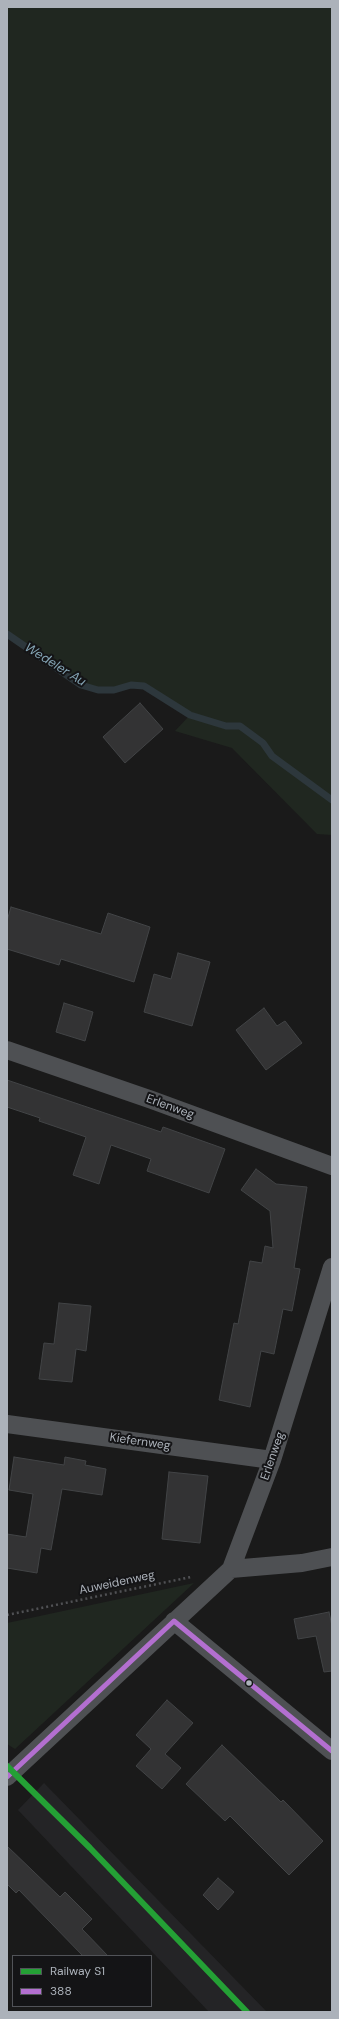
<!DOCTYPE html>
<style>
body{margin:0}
#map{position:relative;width:339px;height:2019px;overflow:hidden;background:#1a1a1a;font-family:"DM Sans",sans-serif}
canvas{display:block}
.frame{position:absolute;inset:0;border:8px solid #acb2ba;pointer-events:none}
.legend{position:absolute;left:12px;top:1955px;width:140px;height:52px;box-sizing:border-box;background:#141416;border:1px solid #515358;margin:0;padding:5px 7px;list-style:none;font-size:12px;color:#acb2ba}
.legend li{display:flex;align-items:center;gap:8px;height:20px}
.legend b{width:20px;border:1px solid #515358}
</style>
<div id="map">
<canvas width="339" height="2019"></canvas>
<div class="frame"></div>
<ul class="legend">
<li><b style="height:5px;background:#24a035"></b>Railway S1</li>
<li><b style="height:5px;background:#b36fd0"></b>388</li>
</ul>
</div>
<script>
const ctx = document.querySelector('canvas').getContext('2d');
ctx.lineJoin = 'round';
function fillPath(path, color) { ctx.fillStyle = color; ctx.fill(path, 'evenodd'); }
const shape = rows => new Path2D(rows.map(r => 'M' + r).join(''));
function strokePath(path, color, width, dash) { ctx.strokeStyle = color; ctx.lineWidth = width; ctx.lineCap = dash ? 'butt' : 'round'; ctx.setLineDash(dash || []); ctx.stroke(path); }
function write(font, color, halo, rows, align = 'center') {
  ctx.font = font + ' "DM Sans",sans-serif'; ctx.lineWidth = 4; ctx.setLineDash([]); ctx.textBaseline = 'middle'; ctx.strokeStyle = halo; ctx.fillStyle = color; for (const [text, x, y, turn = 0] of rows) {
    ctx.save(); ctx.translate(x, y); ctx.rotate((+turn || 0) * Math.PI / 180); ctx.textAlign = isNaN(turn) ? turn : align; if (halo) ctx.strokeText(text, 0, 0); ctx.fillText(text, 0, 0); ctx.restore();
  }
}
const built = shape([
 [44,1783,267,2012,209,2012,18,1810]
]);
const green = shape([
 [7,7,332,7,332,835,317,834,232,748,175,731,190,715,156,693,144,686,131,685,114,690,98,690,81,685,7,634],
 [194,1583,15,1749,7,1744,7,1623]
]);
const stream = shape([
 [7,634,81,685,98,690,114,690,131,685,144,686,190,715,226,726,240,726,263,743,272,756,332,800]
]);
const building = shape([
 [140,703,163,729,125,763,103,737,140,703],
 [11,907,101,934,108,913,150,927,134,982,61,959,59,965,7,949,7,921,11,907],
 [178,953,210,962,192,1026,144,1012,154,974,171,979,178,953],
 [64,1003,93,1012,85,1041,56,1032,64,1003],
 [264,1008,277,1026,285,1021,302,1043,266,1070,236,1030,264,1008],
 [7,1080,161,1132,163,1127,225,1149,209,1193,147,1171,151,1159,111,1145,99,1184,73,1175,86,1137,39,1121,40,1118,7,1107,7,1080],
 [256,1169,276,1184,307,1187,294,1268,300,1269,292,1311,283,1309,274,1354,261,1351,250,1407,219,1400,234,1323,238,1324,250,1261,262,1263,265,1246,273,1248,270,1211,241,1190,256,1169],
 [59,1303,91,1306,86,1351,76,1349,72,1382,39,1379,44,1343,54,1344,59,1303],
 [14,1457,64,1465,65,1457,86,1461,85,1465,106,1469,102,1495,62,1489,51,1550,41,1548,37,1573,7,1568,7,1534,26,1537,33,1494,9,1490,14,1457],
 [169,1472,208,1476,200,1543,162,1539,169,1472],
 [329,1612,332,1626,332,1671,324,1672,316,1636,298,1639,294,1619,329,1612],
 [167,1700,193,1723,165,1754,181,1768,162,1789,136,1766,151,1749,136,1735,167,1700],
 [222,1745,281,1802,283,1800,323,1841,289,1875,230,1816,225,1821,186,1784,222,1745],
 [7,1846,60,1897,65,1892,92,1919,82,1929,108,1956,83,1956,19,1890,16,1893,7,1884,7,1846],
 [218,1878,234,1892,218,1910,203,1895,218,1878]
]);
const path = shape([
 [7,1615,191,1577]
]);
const minor = shape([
 [7,1050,152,1100,332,1166],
 [7,1424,272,1460],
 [231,1569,302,1563,332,1557],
 [174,1621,332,1751],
 [7,1777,231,1569,272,1460,332,1267]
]);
const bus1 = shape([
 [7,1777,174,1621,332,1751]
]);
const rail1 = shape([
 [7,1766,90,1848,247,2012]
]);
const markers = [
 [249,1683,3.5,"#acb2ba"]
];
const streetNames = [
 ["Erlenweg",170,1107,20],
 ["Kiefernweg",140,1442,8],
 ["Erlenweg",273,1456,-71],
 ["Auweidenweg",117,1583,-12]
];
const waterNames = [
 ["Wedeler Au",55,665,32]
];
fillPath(built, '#242426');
fillPath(green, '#202720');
strokePath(stream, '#2d373c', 7);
fillPath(building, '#333334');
strokePath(building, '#424446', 1);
strokePath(path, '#505154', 2.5, [2, 3]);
strokePath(minor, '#4e5053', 18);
strokePath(bus1, '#b36fd0', 5);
strokePath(rail1, '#24a035', 6);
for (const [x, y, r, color] of markers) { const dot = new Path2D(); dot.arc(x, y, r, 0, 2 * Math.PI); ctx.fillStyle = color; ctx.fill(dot); strokePath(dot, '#141416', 1.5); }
write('12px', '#acb2ba', '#141416', streetNames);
write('italic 13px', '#84a4b4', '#141416', waterNames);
</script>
